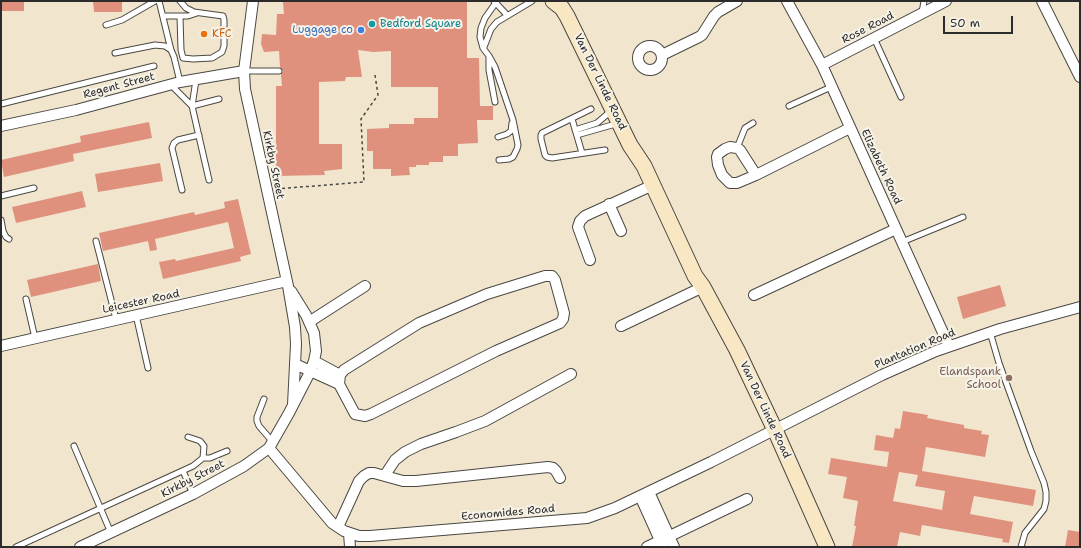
<!DOCTYPE html>
<style>
body{margin:0}
#map{position:relative;width:1081px;height:548px;overflow:hidden;background:#f1e6cd;font-family:"Shantell Sans",sans-serif}
canvas{display:block}
.frame{position:absolute;inset:0;border:2px solid #2b2b2b;pointer-events:none}
.scale{position:absolute;left:943px;top:16px;width:70px;height:18px;box-sizing:border-box;border:2px solid #2b2b2b;border-top:0;padding-left:5px;font-size:12px;line-height:14px;white-space:nowrap;color:#2b2b2b;-webkit-text-stroke:3px #f7f3e8;paint-order:stroke}
</style>
<div id="map">
<canvas width="1081" height="548"></canvas>
<div class="frame"></div>
<div class="scale">50 m</div>
</div>
<script>
const ctx = document.querySelector('canvas').getContext('2d');
ctx.lineJoin = 'round';
function fillPath(path, color) { ctx.fillStyle = color; ctx.fill(path, 'evenodd'); }
const shape = rows => new Path2D(rows.map(r => 'M' + r).join(''));
function strokePath(path, color, width, dash) { ctx.strokeStyle = color; ctx.lineWidth = width; ctx.lineCap = dash ? 'butt' : 'round'; ctx.setLineDash(dash || []); ctx.stroke(path); }
function write(font, color, halo, rows, align = 'center') {
  ctx.font = font + ' "Shantell Sans",sans-serif'; ctx.lineWidth = 4; ctx.setLineDash([]); ctx.textBaseline = 'middle'; ctx.strokeStyle = halo; ctx.fillStyle = color; for (const [text, x, y, turn = 0] of rows) {
    ctx.save(); ctx.translate(x, y); ctx.rotate((+turn || 0) * Math.PI / 180); ctx.textAlign = isNaN(turn) ? turn : align; if (halo) ctx.strokeText(text, 0, 0); ctx.fillText(text, 0, 0); ctx.restore();
  }
}
const building = shape([
 [1,1,24,1,24,11,1,11],
 [93,1,122,1,122,12,94,12],
 [289,1,467,1,467,58,479,58,480,106,493,106,493,120,477,120,478,143,458,144,458,156,443,156,443,162,429,162,429,165,416,165,416,167,409,167,410,175,391,176,391,169,373,169,373,151,367,151,367,129,389,128,389,124,414,124,414,118,438,118,438,87,391,87,391,51,373,52,358,50,362,77,346,77,345,81,319,82,319,144,342,144,342,169,324,171,325,175,276,176,276,86,282,86,281,75,283,71,280,67,279,51,264,52,261,44,262,34,276,35,277,14,284,14,283,2,289,2],
 [149,122,152,138,73,154,74,161,4,177,1,160,81,142,80,136],
 [160,163,163,181,98,192,95,174],
 [82,191,86,207,16,223,12,207],
 [238,199,251,254,240,257,241,261,163,279,159,262,175,259,176,261,234,248,228,222,155,239,157,250,150,251,148,241,103,251,99,233,194,212,195,215,225,208,224,202],
 [98,264,101,281,31,297,27,280],
 [1000,285,1006,306,963,319,957,297],
 [903,411,928,415,927,418,964,425,964,428,982,431,981,434,989,435,985,457,926,447,922,471,1036,490,1033,506,974,496,970,514,1013,522,1009,543,1002,542,1003,539,922,525,920,536,900,532,897,547,852,547,856,526,854,526,858,501,843,498,847,477,828,474,831,458,887,467,889,452,874,450,876,435,893,438,895,428,900,429],
 [899,472,918,475,915,486,945,491,942,510,893,501],
 [1068,530,1080,532,1080,547,1065,547]
]);
const path = shape([
 [276,189,364,182,361,119,378,95,375,75]
]);
const lane = shape([
 [159,1,171,50],
 [494,1,507,15],
 [497,1,485,18,481,28,480,37,483,48,489,56,495,67,513,120,518,145,517,149,513,157,509,159,499,160],
 [922,13,924,1],
 [163,16,188,16,197,13],
 [180,17,181,50,183,58,193,59,212,58,222,52,224,46,224,20,223,16,194,12,186,8,180,1],
 [106,25,122,20,155,1],
 [874,38,901,97],
 [484,47,491,29,497,22,532,1],
 [115,53,155,45,165,46,171,50,174,57,180,82],
 [489,57,489,70,495,102],
 [244,71,279,71],
 [196,80,192,106,209,180],
 [171,85,192,106],
 [1,104,154,66],
 [192,106,219,99],
 [789,106,831,87],
 [591,109,542,133,541,135,541,139,545,155,547,157,552,158,605,150],
 [572,119,582,153],
 [575,130,597,123,611,111],
 [577,135,619,123],
 [498,137,507,134,511,131,512,123],
 [737,148,745,128,753,123],
 [182,190,172,148,174,143,178,140,199,135],
 [1,196,34,188],
 [1,220,3,231,6,237,9,239],
 [96,241,116,319],
 [902,242,963,217],
 [26,299,35,338],
 [136,315,148,368],
 [990,332,999,363,1031,451,1044,483,1046,492,1046,501,1044,509,1025,533,1021,547],
 [264,399,257,417,257,421,259,426,272,441],
 [74,446,111,533],
 [203,458,210,458,227,451],
 [183,471,193,494],
 [16,547,193,466,203,458,204,446,200,441,188,437]
]);
const street = shape([
 [253,1,244,71,245,89,288,286,295,327,296,344,293,405],
 [787,1,822,65,949,346],
 [1042,1,1080,77],
 '638 58a12 12 0 1 1 24 0a12 12 0 1 1-24 0Z',
 [662,55,699,37,702,35,714,16,718,12,737,1],
 [822,65,946,1],
 [1,126,76,110,180,82,244,71],
 [756,175,740,150,737,148,730,147,725,149,718,154,717,157,718,165,722,175,730,183,737,183,756,175,850,128],
 [609,204,621,231],
 [590,260,578,227,580,221,585,216,653,185],
 [545,276,552,276,555,280,564,313,563,319,560,323,496,351,371,414,365,416,355,414,339,384,340,375,344,370,419,323,487,294,545,276],
 [754,295,896,229],
 [309,322,365,286],
 [621,326,703,287],
 [1,346,287,281],
 [314,361,340,375],
 [295,364,339,384],
 [269,448,332,523,344,531,359,536,370,536,587,518,615,508,711,462,882,375,936,351,1000,329,1080,307],
 [385,475,395,460,405,452,421,444,456,432,485,421,571,374],
 [649,492,674,547],
 [640,496,663,547],
 [338,527,359,481,364,476,369,473,374,473,403,481,416,481,548,467,553,468,556,471,560,478],
 [349,533,350,547],
 [80,547,193,494,244,466,269,448,289,413,308,376,314,361,316,351,314,333,306,315,291,291],
 [647,547,747,499]
]);
const secondary = shape([
 [553,1,562,8,567,16,630,145,644,166,695,276,703,287,737,350,775,430,827,547]
]);
const markers = [
 [372,24,4,"#0f9aa8"],
 [361,30,4,"#3f7fe0"],
 [204,34,4,"#e8710a"],
 [1009,378,4,"#8d6e63"]
];
const cultureNames = [
 ["Bedford Square",380,24]
];
const streetNames = [
 ["Rose Road",868,28,-27],
 ["Van Der Linde Road",600,82,64],
 ["Regent Street",119,86,-15],
 ["Kirkby Street",273,165,78],
 ["Elizabeth Road",881,167,65],
 ["Leicester Road",141,302,-12],
 ["Plantation Road",915,349,-23],
 ["Van Der Linde Road",765,410,65],
 ["Kirkby Street",193,479,-27],
 ["Economides Road",508,513,-5]
];
const shopNames = [
 ["Luggage co",353,30]
];
const foodNames = [
 ["KFC",212,34]
];
const educationNames = [
 ["Elandspank",1001,372],
 ["School",1001,385]
];
fillPath(building, '#df917e');
strokePath(lane, '#494743', 7);
strokePath(street, '#494743', 12);
strokePath(secondary, '#494743', 17);
strokePath(path, '#494743', 1.5, [3, 3]);
strokePath(lane, '#fff', 5);
strokePath(street, '#fff', 10);
strokePath(secondary, '#f9e7c3', 15);
for (const [x, y, r, color] of markers) { const dot = new Path2D(); dot.arc(x, y, r, 0, 2 * Math.PI); ctx.fillStyle = color; ctx.fill(dot); strokePath(dot, '#f7f3e8', 1.5); }
write('11px', '#0d838f', '#f7f3e8', cultureNames, 'left');
write('11px', '#2b2b2b', '#f7f3e8', streetNames);
write('11px', '#366cbe', '#f7f3e8', shopNames, 'right');
write('11px', '#c56008', '#f7f3e8', foodNames, 'left');
write('11px', '#785e54', '#f7f3e8', educationNames, 'right');
</script>
